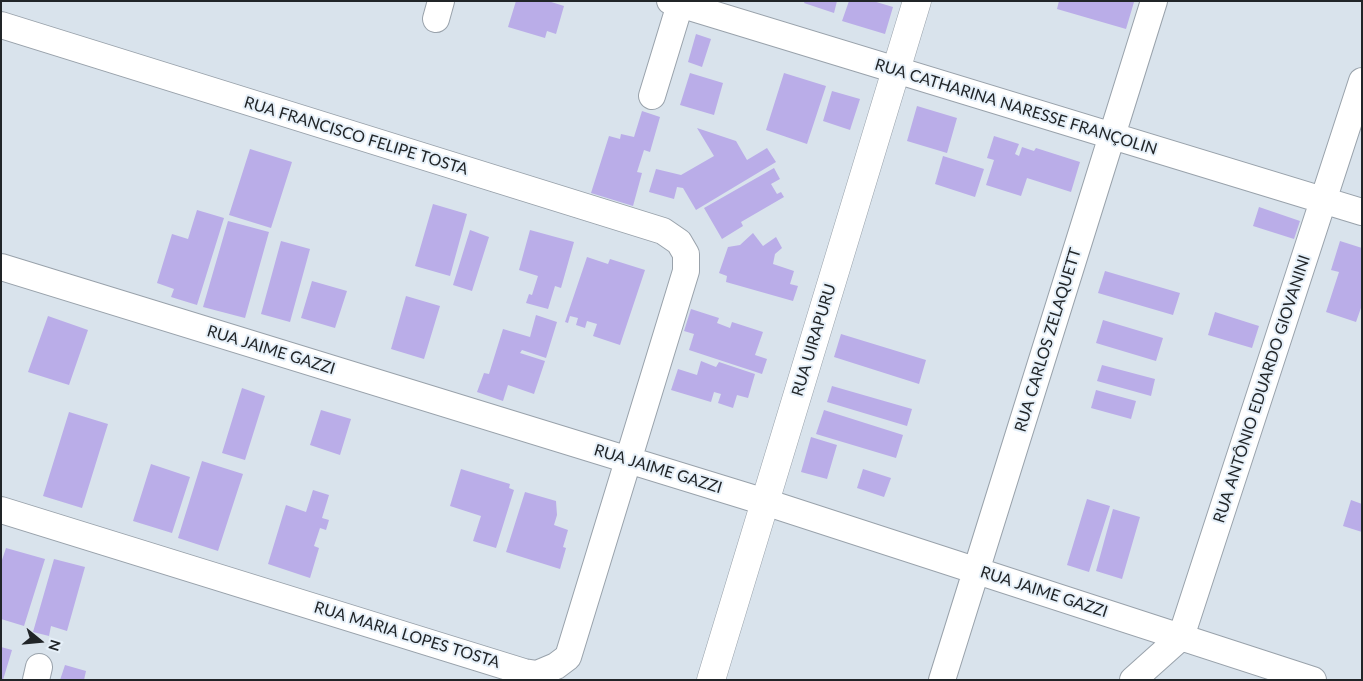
<!DOCTYPE html>
<meta charset="utf-8">
<style>
body{margin:0}
#map{position:relative;width:1363px;height:681px;overflow:hidden;background:#d9e3ec;font-family:Lato,sans-serif}
canvas{display:block}
.frame{position:absolute;inset:0;border:2px solid #212528;pointer-events:none}
.north{position:absolute;left:15px;top:616px;width:50px;height:50px;-webkit-text-stroke:4px #e6f0f9;paint-order:stroke;rotate:107deg;font-size:14px;font-weight:700;line-height:20px;text-align:center;color:#212528}
.north::after{content:'';display:block;margin:auto;width:18px;height:22px;background:#212528;clip-path:polygon(50% 0,100% 100%,50% 72%,0 100%)}
</style>
<div id="map">
<canvas width="1363" height="681"></canvas>
<div class="frame"></div>
<div class="north">N</div>
</div>
<script>
const ctx = document.querySelector('canvas').getContext('2d');
ctx.lineJoin = 'round';
function fillPath(path, color) { ctx.fillStyle = color; ctx.fill(path, 'evenodd'); }
const shape = rows => new Path2D(rows.map(r => 'M' + r).join(''));
function strokePath(path, color, width, dash) { ctx.strokeStyle = color; ctx.lineWidth = width; ctx.lineCap = dash ? 'butt' : 'round'; ctx.setLineDash(dash || []); ctx.stroke(path); }
function write(font, color, halo, rows, align = 'center') {
  ctx.font = font + ' Lato,sans-serif'; ctx.lineWidth = 4; ctx.setLineDash([]); ctx.textBaseline = 'middle'; ctx.strokeStyle = halo; ctx.fillStyle = color; for (const [text, x, y, turn = 0] of rows) {
    ctx.save(); ctx.translate(x, y); ctx.rotate((+turn || 0) * Math.PI / 180); ctx.textAlign = isNaN(turn) ? turn : align; if (halo) ctx.strokeText(text, 0, 0); ctx.fillText(text, 0, 0); ctx.restore();
  }
}
const building = shape([
 [516,1,548,1,564,6,556,34,547,31,545,38,508,27],
 [805,1,837,1,834,13,804,3],
 [849,1,873,1,893,7,885,34,842,21],
 [1059,1,1132,1,1134,2,1126,29,1057,9],
 [696,34,711,39,702,67,688,62],
 [690,73,723,83,714,115,680,105],
 [784,73,826,86,807,144,766,130],
 [832,91,860,99,850,130,823,121],
 [917,106,957,118,947,153,907,141],
 [642,111,660,117,650,152,644,150,637,172,642,173,633,206,591,193,609,136,620,139,621,134,634,137],
 [697,128,736,141,747,160,767,148,776,162,696,210,683,188,677,187,674,199,649,192,656,169,681,175,714,156],
 [994,136,1019,144,1015,154,1019,156,1022,147,1034,151,1036,148,1080,162,1071,192,1027,178,1021,196,986,185,994,160,987,158],
 [250,149,292,162,271,228,229,215],
 [943,156,984,169,975,197,935,184],
 [774,168,780,179,771,184,777,194,781,192,784,197,741,222,743,226,722,239,704,208],
 [433,204,467,214,450,276,415,266],
 [1259,207,1300,221,1294,239,1253,226],
 [197,210,224,218,197,305,171,297,174,289,157,283,172,234,188,239],
 [228,221,269,232,245,318,203,307],
 [470,230,489,237,472,291,453,285],
 [530,230,574,242,561,288,555,286,548,309,526,303,529,294,532,295,538,276,519,270],
 [753,233,763,246,776,237,782,248,775,254,773,264,794,271,790,284,798,286,793,301,726,282,727,276,719,273,728,247,740,245],
 [281,241,310,249,290,322,261,314],
 [1340,241,1362,248,1362,305,1356,322,1326,312,1339,272,1331,270],
 [587,257,608,264,610,259,645,270,620,345,593,336,597,324,587,321,585,328,576,325,578,318,570,316,568,323,565,322],
 [1105,271,1180,293,1173,315,1098,293],
 [312,281,347,291,335,328,301,318],
 [406,296,440,306,424,359,391,349],
 [691,309,719,318,717,323,730,328,732,322,763,332,755,355,767,359,762,374,689,350,694,334,684,331],
 [1215,312,1259,326,1252,348,1208,335],
 [536,315,557,322,546,358,522,350,520,353,545,361,534,394,508,385,503,401,477,392,484,373,489,374,503,329,530,337],
 [48,316,88,330,69,385,28,372],
 [1103,320,1163,338,1156,361,1096,343],
 [841,334,926,360,919,384,834,357],
 [701,361,716,367,719,362,755,374,748,398,737,395,733,408,718,403,721,394,714,392,711,402,671,390,678,369,697,375],
 [1102,365,1155,379,1151,396,1097,381],
 [832,386,912,409,907,426,827,402],
 [242,388,265,396,245,460,222,453],
 [1096,390,1136,401,1131,419,1091,408],
 [321,410,351,419,340,455,310,445],
 [824,410,903,435,896,458,816,434],
 [69,412,108,424,82,508,43,496],
 [811,437,837,445,827,479,801,472],
 [202,461,243,474,218,551,178,538],
 [151,464,190,477,172,533,133,521],
 [461,469,510,484,509,488,514,490,496,548,473,541,481,516,450,506],
 [863,469,891,478,884,497,857,488],
 [313,490,329,495,322,518,329,520,326,530,320,528,314,546,319,548,310,578,268,564,286,505,306,512],
 [525,492,556,501,557,515,554,525,568,530,563,547,566,548,560,569,506,552],
 [1087,499,1110,506,1089,572,1067,565],
 [1351,500,1362,504,1362,532,1343,526],
 [1113,509,1140,517,1122,579,1096,571],
 [6,548,45,559,24,626,1,619,1,563],
 [54,559,85,567,67,631,51,626,49,636,33,632],
 [1,647,12,650,3,680,1,680],
 [65,665,86,671,84,680,60,680]
]);
const minor = shape([
 [670,1,1362,212],
 [436,19,441,1],
 [1,25,663,231,679,242,686,254,686,271,568,657,556,666,537,674,524,672,1,510],
 [652,96,681,1],
 [1,267,765,502,1313,680],
 [36,680,39,667],
 [942,680,1154,1],
 [1133,680,1181,637,1362,81]
]);
const tertiary = shape([
 [711,680,917,1]
]);
const streetNames = [
 ["RUA CATHARINA NARESSE FRANÇOLIN",1016,107,17],
 ["RUA FRANCISCO FELIPE TOSTA",356,136,17],
 ["RUA UIRAPURU",814,340,-73],
 ["RUA CARLOS ZELAQUETT",1048,340,-73],
 ["RUA JAIME GAZZI",271,350,17],
 ["RUA ANTÔNIO EDUARDO GIOVANINI",1262,389,-72],
 ["RUA JAIME GAZZI",658,469,17],
 ["RUA JAIME GAZZI",1044,592,18],
 ["RUA MARIA LOPES TOSTA",407,635,17]
];
fillPath(building, '#baade8');
strokePath(minor, '#99a2ab', 28);
strokePath(tertiary, '#99a2ab', 29);
strokePath(minor, '#fff', 26);
strokePath(tertiary, '#fff', 28);
write('16px', '#212528', '#e6f0f9', streetNames);
</script>
